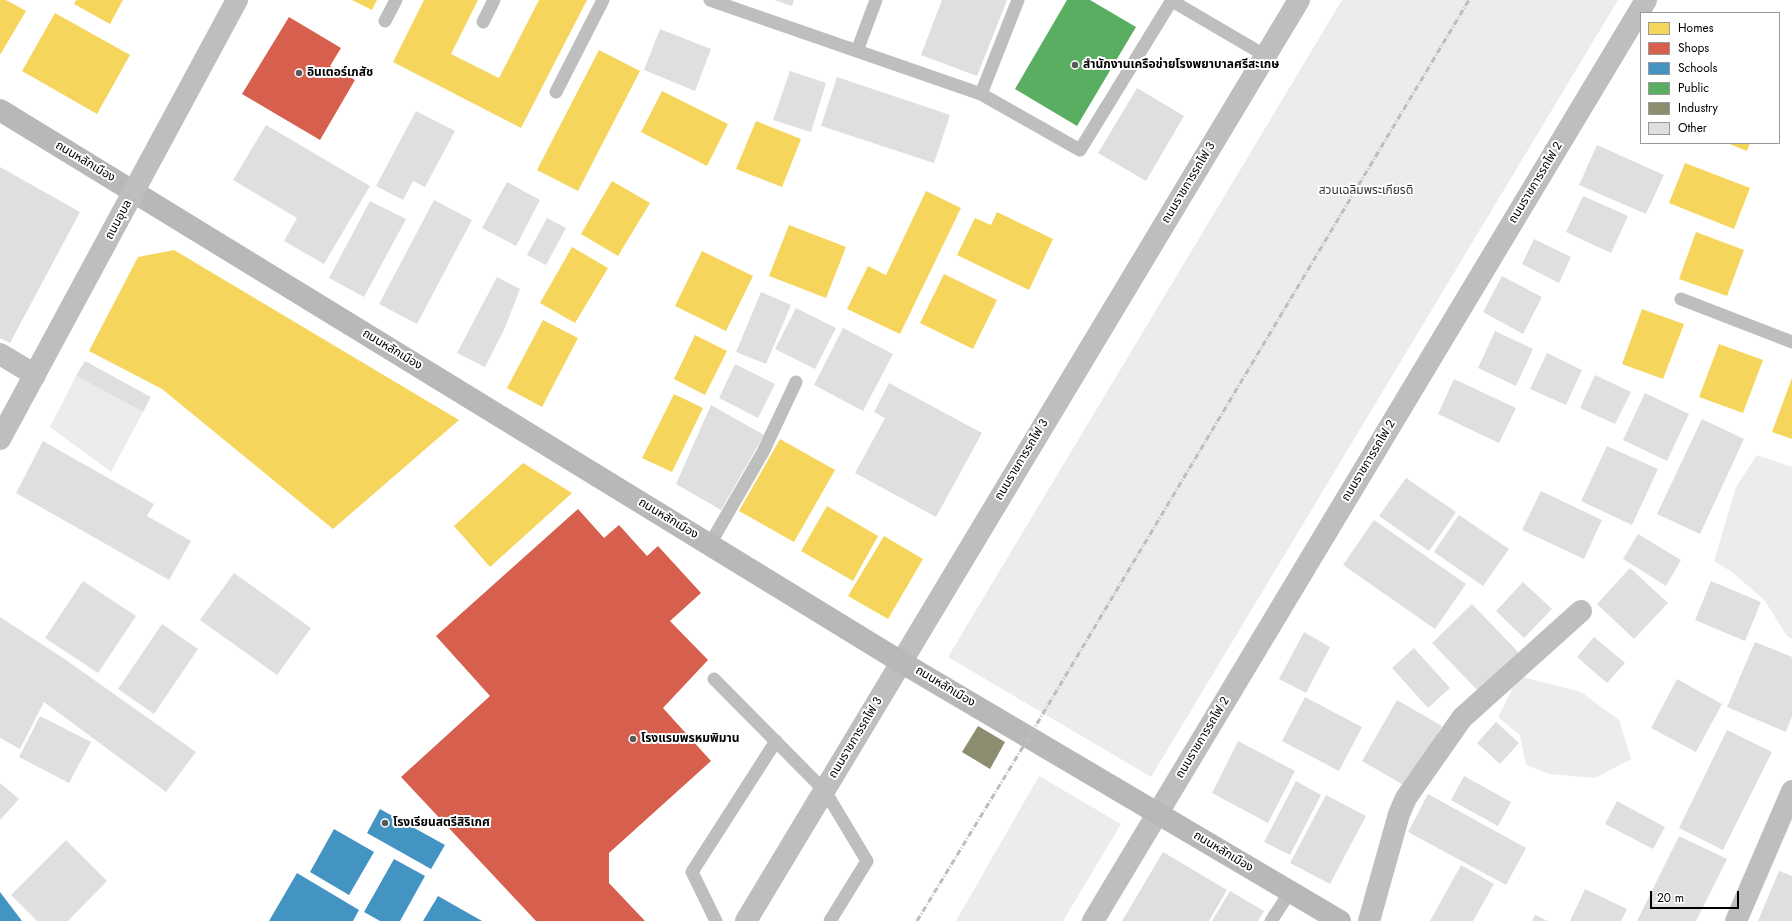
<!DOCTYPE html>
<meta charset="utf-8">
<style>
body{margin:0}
#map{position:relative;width:1792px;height:921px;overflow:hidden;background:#fff;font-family:Jost,sans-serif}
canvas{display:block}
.legend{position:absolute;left:1640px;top:12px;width:140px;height:132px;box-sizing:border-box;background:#fff;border:1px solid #999;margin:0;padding:5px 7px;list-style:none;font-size:12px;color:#000}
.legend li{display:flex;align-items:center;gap:8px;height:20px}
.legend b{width:20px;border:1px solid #999}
.scale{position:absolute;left:1650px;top:891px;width:89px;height:18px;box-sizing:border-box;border:2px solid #000;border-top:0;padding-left:5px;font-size:12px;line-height:14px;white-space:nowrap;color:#000;-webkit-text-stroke:3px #fff;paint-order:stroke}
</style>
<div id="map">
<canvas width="1792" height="921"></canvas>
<ul class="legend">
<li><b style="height:11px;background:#f6d55c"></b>Homes</li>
<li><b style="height:11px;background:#d6604d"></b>Shops</li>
<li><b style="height:11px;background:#4393c3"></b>Schools</li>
<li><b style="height:11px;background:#5aae61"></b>Public</li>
<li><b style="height:11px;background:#8c8c6e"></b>Industry</li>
<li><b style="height:11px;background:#dfdfdf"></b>Other</li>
</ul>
<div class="scale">20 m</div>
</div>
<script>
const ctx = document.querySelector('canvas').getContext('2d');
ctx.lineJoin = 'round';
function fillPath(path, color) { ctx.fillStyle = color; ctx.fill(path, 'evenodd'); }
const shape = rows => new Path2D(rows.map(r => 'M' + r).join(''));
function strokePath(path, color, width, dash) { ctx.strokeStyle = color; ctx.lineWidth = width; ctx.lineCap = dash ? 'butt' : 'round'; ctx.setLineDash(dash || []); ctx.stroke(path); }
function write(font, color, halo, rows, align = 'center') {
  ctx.font = font + ' Jost,"Noto Sans Thai",sans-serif'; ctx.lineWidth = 4; ctx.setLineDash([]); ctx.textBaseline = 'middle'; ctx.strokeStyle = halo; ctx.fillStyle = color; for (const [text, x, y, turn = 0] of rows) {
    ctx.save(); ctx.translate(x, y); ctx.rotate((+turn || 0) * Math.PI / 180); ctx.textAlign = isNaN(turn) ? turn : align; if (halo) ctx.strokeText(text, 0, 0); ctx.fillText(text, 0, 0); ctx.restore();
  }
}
const green = shape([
 [1342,0,1618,0,1151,777,948,657],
 [76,376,143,412,111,472,50,427],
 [1757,455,1792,467,1792,639,1787,636,1765,601,1732,572,1714,561,1736,487],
 [1519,676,1581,692,1619,720,1631,759,1595,778,1549,774,1526,765,1520,735,1498,717],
 [1039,776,1121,824,1063,921,956,921]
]);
const homes = shape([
 [0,0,6,0,26,11,0,55],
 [76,0,123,0,110,24,74,4],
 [352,0,377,0,372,10],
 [424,0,478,0,451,54,499,78,539,0,587,0,521,128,393,62],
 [55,13,130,55,97,114,22,71],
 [599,50,640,71,578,191,537,170],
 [662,91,728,124,707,166,641,132],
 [756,121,801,139,782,187,736,169],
 [1727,143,1750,143,1747,151],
 [1685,163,1750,188,1734,229,1669,203],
 [612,181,650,203,618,256,581,234],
 [926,191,961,208,900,334,847,309,868,266,886,275],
 [997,212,1053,239,1029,290,957,255,975,218,991,225],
 [789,225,846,247,826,298,769,276],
 [1696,232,1744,250,1727,296,1679,279],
 [572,247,608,268,575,323,540,303],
 [174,250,459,420,333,529,162,389,89,351,138,257],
 [702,251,753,276,726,331,675,306],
 [944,274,997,300,973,349,920,323],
 [1642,309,1684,324,1663,379,1622,364],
 [543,320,578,338,542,407,507,388],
 [695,335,727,351,705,395,674,379],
 [1719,344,1763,360,1743,413,1699,397],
 [1792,378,1792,439,1772,432],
 [674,394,703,408,672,472,642,458],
 [780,439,835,470,794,542,739,511],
 [523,463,572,493,490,567,454,526],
 [827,506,878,536,853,581,801,551],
 [884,536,923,559,888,619,848,596]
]);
const shops = shape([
 [289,17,341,48,330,66,355,80,320,140,242,94],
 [578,509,604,538,619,525,647,556,658,546,701,593,670,621,708,660,663,708,711,761,609,853,609,883,645,921,536,921,401,777,490,696,436,636]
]);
const schools = shape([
 [380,809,445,845,431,869,367,833],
 [334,829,374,852,349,895,310,872],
 [394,859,425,876,400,921,380,921,364,912],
 [297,873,359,910,353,921,269,921],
 [0,892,22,921,0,921],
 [438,896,482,921,423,921]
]);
const public = shape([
 [1067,0,1090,0,1136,27,1077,126,1015,89]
]);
const industry = shape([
 [978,726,1005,742,990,769,962,752]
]);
const building = shape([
 [774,0,794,0,792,6],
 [942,0,1007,0,977,76,921,55],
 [660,29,711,49,695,91,644,70],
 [790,71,826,83,811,132,773,120],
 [837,77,950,115,934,163,821,126],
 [1137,88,1184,116,1146,181,1098,153],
 [416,111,455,131,425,187,413,181,403,200,376,186],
 [266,125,370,186,324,264,284,241,297,218,233,180],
 [1597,145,1664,175,1646,214,1579,185],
 [0,167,80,212,10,343,0,338],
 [507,182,540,200,516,246,482,228],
 [1583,196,1628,216,1611,253,1566,232],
 [434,200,472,220,417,324,379,304],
 [370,201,406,219,364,297,329,278],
 [547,218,566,228,546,265,527,255],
 [1534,239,1571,257,1559,283,1522,264],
 [1502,276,1542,297,1523,334,1483,312],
 [497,277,520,289,504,330,485,367,457,353],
 [761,292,791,305,766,364,736,352],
 [796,308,836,328,815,369,775,349],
 [843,328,893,354,863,411,814,385],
 [1495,331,1533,349,1516,386,1478,368],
 [1547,353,1582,370,1566,405,1530,389],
 [85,361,151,397,143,412,76,376],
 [735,364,775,384,758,418,719,398],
 [1595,375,1631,392,1615,424,1580,408],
 [1454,379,1516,408,1499,443,1438,414],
 [889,383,982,433,936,517,855,473,885,418,874,412],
 [1645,393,1689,414,1667,461,1623,440],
 [711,405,764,435,721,510,676,484],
 [1702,419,1744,439,1700,534,1657,514],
 [43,441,154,504,147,516,191,541,169,580,16,493],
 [1607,446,1658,469,1632,525,1581,501],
 [1406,478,1456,512,1429,551,1379,516],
 [1541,491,1602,520,1584,559,1522,530],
 [1459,515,1509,549,1483,586,1434,552],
 [1374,520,1466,584,1435,629,1343,565],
 [1638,534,1681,560,1666,586,1623,559],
 [1630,568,1668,603,1634,639,1597,604],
 [234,573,311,628,277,675,200,620],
 [83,581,136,616,98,673,45,638],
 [1711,581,1761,602,1745,641,1695,620],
 [1523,582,1552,609,1524,638,1496,611],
 [1472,604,1520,654,1480,693,1432,643],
 [0,617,66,660,196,752,166,792,44,702,20,749,0,738],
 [162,624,198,649,154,714,118,689],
 [1304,632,1330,647,1306,693,1279,679],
 [1594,637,1625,663,1607,683,1577,657],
 [1755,642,1792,657,1792,716,1786,732,1727,707],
 [1414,648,1450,688,1428,708,1392,668],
 [1677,679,1722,704,1696,752,1651,728],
 [1305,697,1362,727,1339,771,1282,741],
 [1397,700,1442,726,1407,787,1362,761],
 [40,716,91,742,69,783,19,757],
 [1496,722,1519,743,1500,764,1477,743],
 [1727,730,1772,752,1723,850,1679,828],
 [1238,741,1295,771,1268,823,1212,793],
 [1464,776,1511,802,1498,826,1451,800],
 [1296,781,1321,795,1290,855,1264,842],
 [0,783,19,799,0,820],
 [1428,794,1526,848,1506,885,1408,832],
 [1326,795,1366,816,1330,884,1290,863],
 [1617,801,1665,827,1653,849,1605,824],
 [1679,836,1727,859,1696,921,1637,921],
 [66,840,107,881,68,921,37,921,11,895],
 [1163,852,1227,890,1209,921,1122,921],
 [1461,865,1494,884,1473,921,1430,921],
 [1779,871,1792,876,1792,921,1758,921],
 [1585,889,1627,909,1621,921,1570,921],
 [1230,891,1264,911,1258,921,1212,921],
 [1535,915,1548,921,1532,921]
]);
const lane = shape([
 [710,0,981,94,1080,150,1172,0],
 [1172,1,1266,56],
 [385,21,396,0],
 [483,22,494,0],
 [857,51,876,0],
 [556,92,603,0],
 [981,94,1018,0],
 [1681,299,1792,342],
 [710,544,763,452,796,382],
 [714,679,825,791,867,861,830,921],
 [716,921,692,872,776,741],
 [1271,921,1290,892]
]);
const street = shape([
 [0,354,35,375],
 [746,921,1299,0],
 [1093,921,1646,0],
 [1369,921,1399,814,1406,798,1462,718,1581,611],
 [1736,921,1792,791]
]);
const secondary = shape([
 [0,110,901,662,1340,921]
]);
const primary = shape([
 [0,439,237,0]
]);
const rail = shape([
 [917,921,1029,737,1469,0]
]);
const markers = [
 [1075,65,4,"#595959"],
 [299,73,4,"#595959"],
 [633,739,4,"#595959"],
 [385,823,4,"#595959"]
];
const poiNames = [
 ["สำนักงานเครือข่ายโรงพยาบาลศรีสะเกษ",1083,65],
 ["อินเตอร์เภสัช",307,73],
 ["โรงแรมพรหมพิมาน",641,739],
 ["โรงเรียนสตรีสิริเกศ",393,823]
];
const streetNames = [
 ["ถนนหลักเมือง",85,162,31],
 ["ถนนราชการรถไฟ 3",1189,183,-59],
 ["ถนนราชการรถไฟ 2",1536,183,-59],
 ["ถนนอุบล",119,220,-62],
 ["ถนนหลักเมือง",392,350,31],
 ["ถนนราชการรถไฟ 3",1022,460,-59],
 ["ถนนราชการรถไฟ 2",1369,461,-59],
 ["ถนนหลักเมือง",668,519,31],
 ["ถนนหลักเมือง",945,687,31],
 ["ถนนราชการรถไฟ 3",856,738,-59],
 ["ถนนราชการรถไฟ 2",1203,738,-59],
 ["ถนนหลักเมือง",1223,852,31]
];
const parkNames = [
 ["สวนเฉลิมพระเกียรติ",1366,191]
];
fillPath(green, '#ececec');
fillPath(homes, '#f6d55c');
fillPath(shops, '#d6604d');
fillPath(schools, '#4393c3');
fillPath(public, '#5aae61');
fillPath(industry, '#8c8c6e');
fillPath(building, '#dfdfdf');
strokePath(lane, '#bebebe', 13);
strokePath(street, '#bebebe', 22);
strokePath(secondary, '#b8b8b8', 22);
strokePath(primary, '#bebebe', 22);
strokePath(rail, '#bebebe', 3, [6, 2, 1, 2]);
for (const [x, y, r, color] of markers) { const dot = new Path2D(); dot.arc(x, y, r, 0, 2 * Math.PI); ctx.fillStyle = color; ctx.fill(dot); strokePath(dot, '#fff', 1.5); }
write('bold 12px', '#000', '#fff', poiNames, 'left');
write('12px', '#000', '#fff', streetNames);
write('12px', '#333', '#fff', parkNames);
</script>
